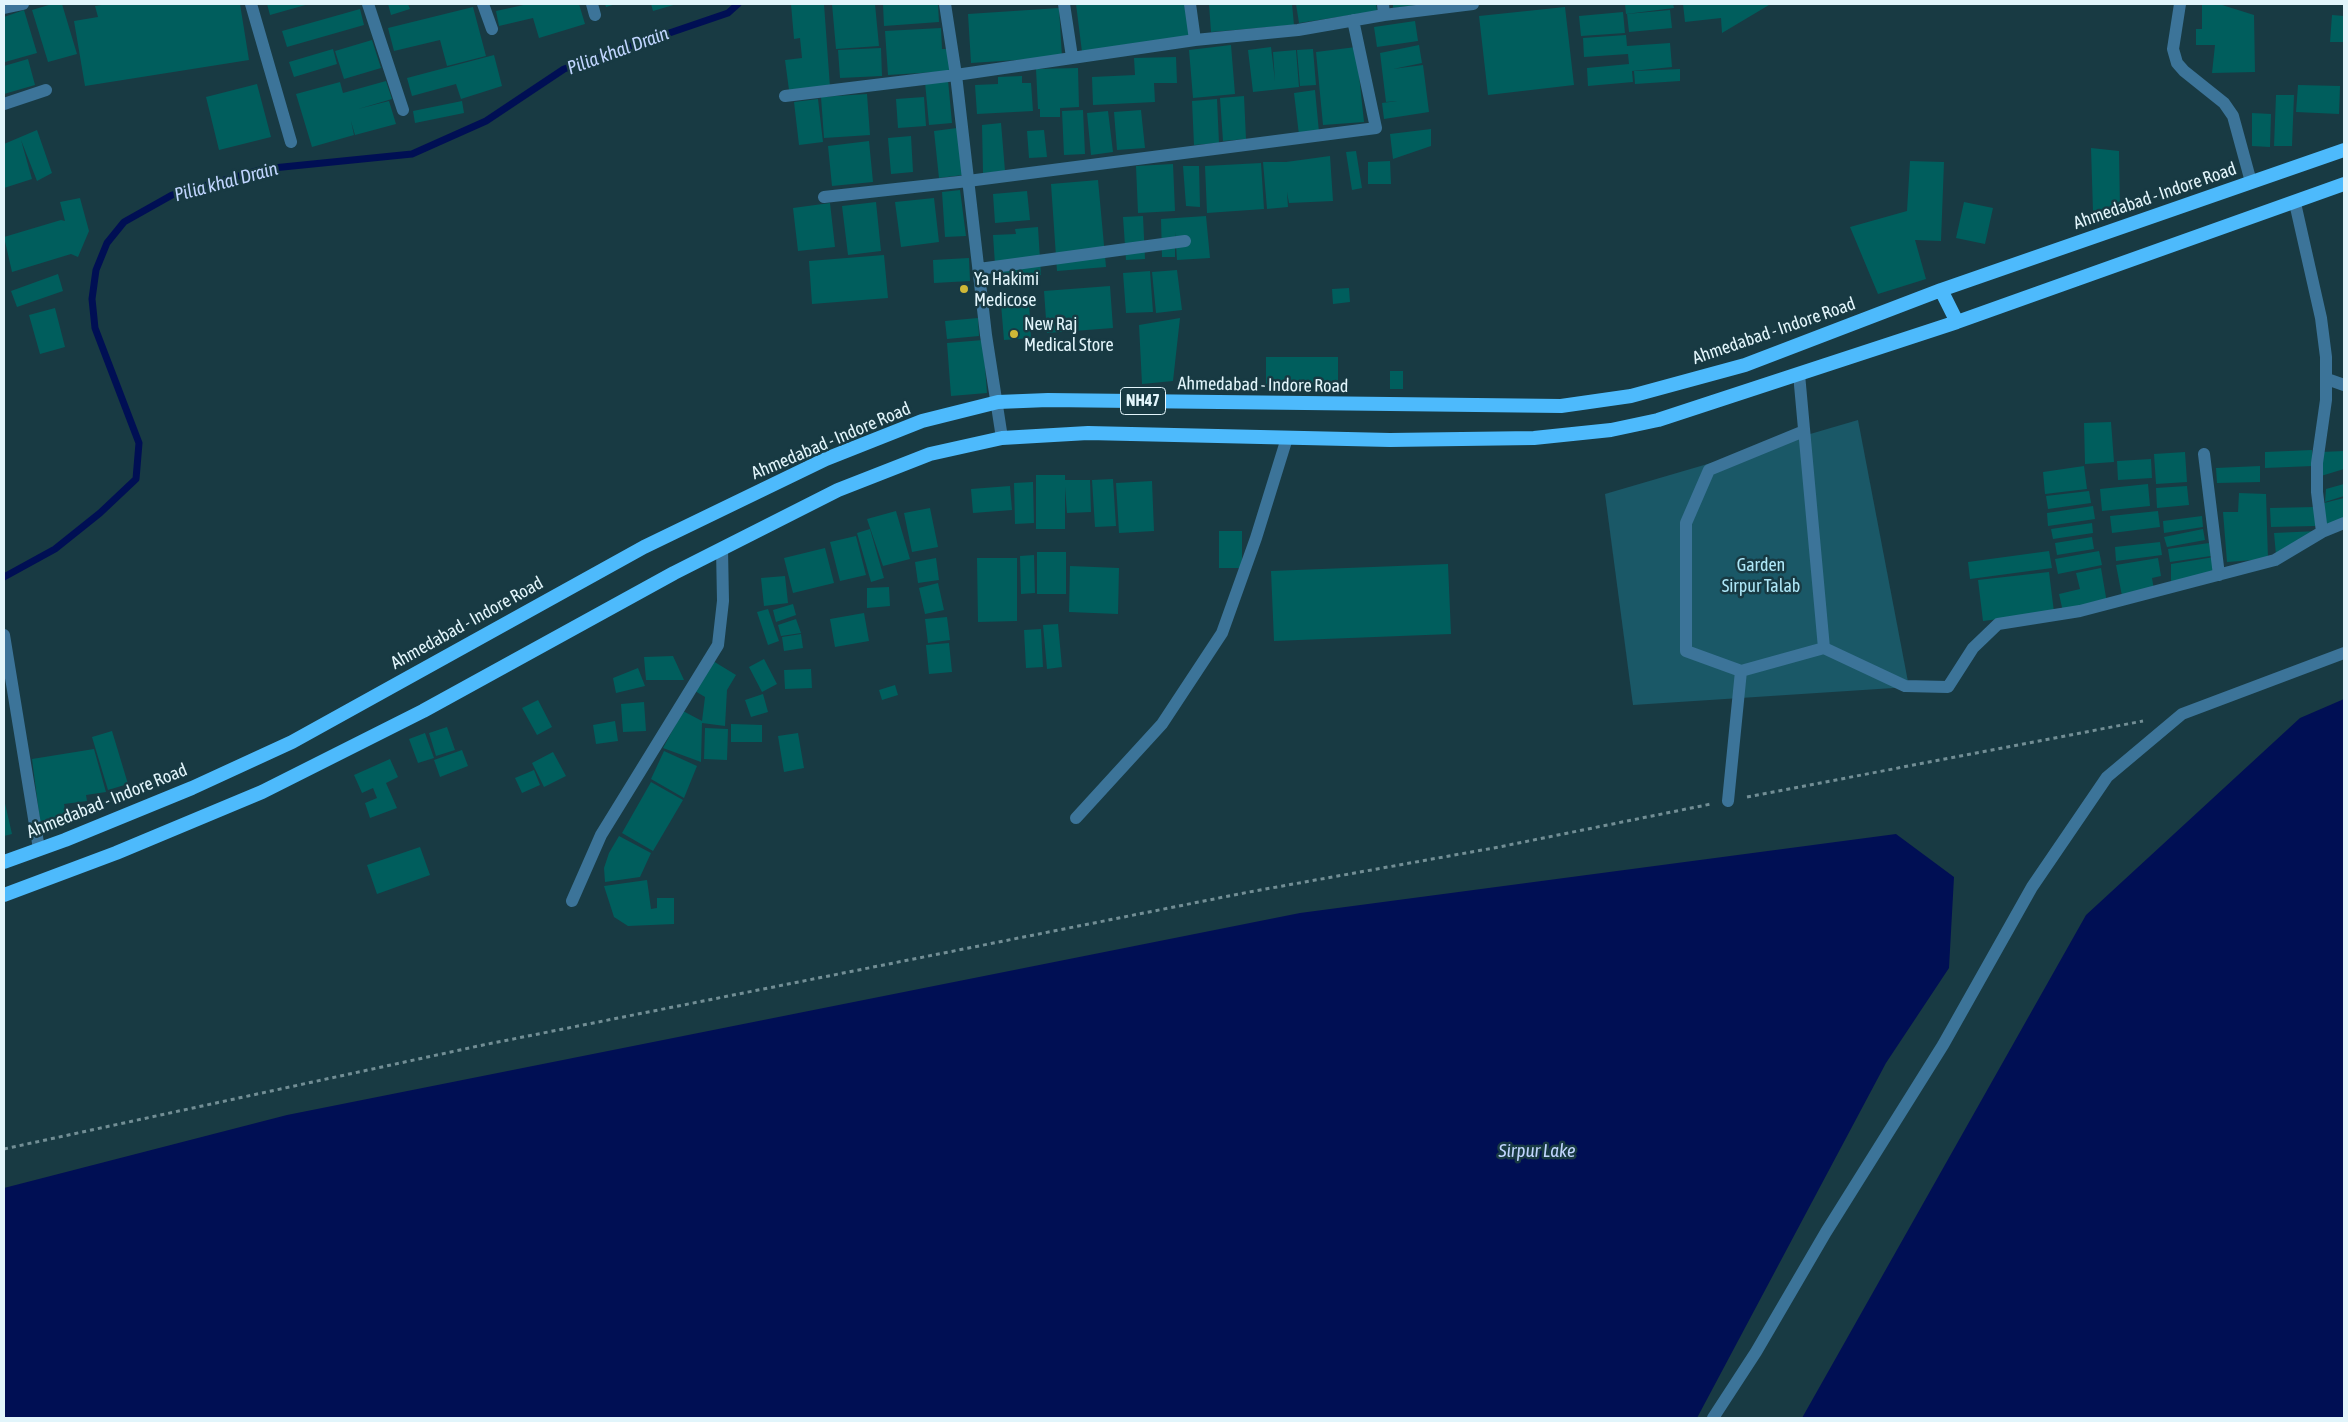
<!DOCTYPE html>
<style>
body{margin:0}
#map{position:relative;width:2348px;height:1422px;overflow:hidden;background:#183a43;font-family:"Asap Condensed",sans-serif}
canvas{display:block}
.frame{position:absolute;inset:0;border:5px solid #e2f5fb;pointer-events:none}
</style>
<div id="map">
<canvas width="2348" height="1422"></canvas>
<div class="frame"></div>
</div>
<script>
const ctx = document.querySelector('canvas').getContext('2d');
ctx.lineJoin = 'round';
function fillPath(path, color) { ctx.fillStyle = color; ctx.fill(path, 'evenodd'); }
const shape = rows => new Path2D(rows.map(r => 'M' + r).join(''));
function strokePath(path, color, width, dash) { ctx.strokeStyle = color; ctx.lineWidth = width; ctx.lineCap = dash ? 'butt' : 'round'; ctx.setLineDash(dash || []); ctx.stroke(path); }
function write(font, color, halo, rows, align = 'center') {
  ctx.font = font + ' "Asap Condensed",sans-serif'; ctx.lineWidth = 5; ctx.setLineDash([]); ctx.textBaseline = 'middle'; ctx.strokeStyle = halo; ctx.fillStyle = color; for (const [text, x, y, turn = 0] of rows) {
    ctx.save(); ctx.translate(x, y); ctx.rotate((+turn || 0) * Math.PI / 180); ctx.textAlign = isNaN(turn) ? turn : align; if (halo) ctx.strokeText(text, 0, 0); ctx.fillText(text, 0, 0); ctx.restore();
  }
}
const green = shape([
 [1858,420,1909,687,1633,705,1605,494]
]);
const water = shape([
 [2344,699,2344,1418,1802,1418,2086,915,2300,718],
 [1896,834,1954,877,1949,968,1886,1063,1697,1418,4,1418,4,1188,287,1115,1300,913]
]);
const stream = shape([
 [4,577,55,549,100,513,136,479,139,443,95,328,92,299,96,270,107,243,124,222,172,195,263,169,412,154,486,121,564,69,728,13,738,4]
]);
const building = shape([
 [52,4,62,4,77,54,48,62,32,10],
 [108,4,240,4,249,60,85,86,74,21,98,17,95,6],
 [267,4,309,4,270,15],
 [388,4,408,4,410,9,391,15],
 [528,4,579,4,585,24,539,38,533,18,499,26,496,11],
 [605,4,616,4,606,7],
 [651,4,677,4,653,11],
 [791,4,824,4,830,87,789,90,785,60,802,58,800,38,794,39],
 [832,4,875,4,879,46,836,49],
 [883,4,938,4,939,22,884,26],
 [1076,4,1186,4,1190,38,1082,52],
 [1209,4,1292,4,1294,25,1211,32],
 [1296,4,1376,4,1377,11,1299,23],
 [1393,4,1426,4,1393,8],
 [1625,4,1673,4,1674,8,1626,14],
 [1683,4,1769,4,1769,5,1722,33,1721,18,1685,22],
 [2202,4,2219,4,2254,15,2255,72,2212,73,2215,45,2196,45,2196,29,2202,29],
 [473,7,486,56,447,66,440,40,394,51,388,28],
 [1565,7,1574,85,1488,95,1479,16],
 [1059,8,1062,57,971,63,968,14],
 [360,9,364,25,287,47,282,31],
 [24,10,37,53,5,62,4,17],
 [1670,10,1672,28,1629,32,1627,14],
 [1623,12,1625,33,1581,36,1579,16],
 [2332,15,2344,16,2344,42,2330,42],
 [1415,21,1418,41,1377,47,1374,27],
 [941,28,942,49,950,49,952,71,888,75,885,31],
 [1626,35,1627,46,1670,43,1672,67,1632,71,1633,82,1588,86,1587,68,1629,64,1628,54,1584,57,1583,38],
 [372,40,381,68,344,79,335,51],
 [1231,45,1235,94,1193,98,1189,50],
 [1419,45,1422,63,1393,69,1423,65,1429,112,1384,119,1382,103,1397,101,1386,102,1380,53],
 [1271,47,1275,81,1273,52,1296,50,1299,87,1253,92,1248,50],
 [1356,47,1364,122,1323,125,1316,52],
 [881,48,882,76,840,78,838,50],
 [333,49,337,64,294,77,289,62],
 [1313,49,1316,85,1300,86,1297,50],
 [494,55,502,86,461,99,456,84,412,96,407,78],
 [1176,57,1177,83,1154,83,1155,102,1093,105,1092,77,1135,75,1134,58],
 [28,59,35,85,4,94,4,66],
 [1078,68,1079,107,1060,108,1060,117,1040,117,1040,109,1038,109,1036,69],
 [1680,69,1680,81,1635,84,1634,71],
 [1022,76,1022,83,1031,83,1033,111,977,114,975,85,998,84,998,77],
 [948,80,952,123,929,125,925,82],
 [386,81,392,99,358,109,389,101,396,124,355,135,351,121,354,135,312,147,296,94,340,82,343,93],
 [257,84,271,137,219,150,206,97],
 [2298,85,2340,86,2339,114,2296,112],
 [1315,90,1319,132,1299,135,1294,93],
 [867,94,870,135,824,138,821,97],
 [2276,95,2294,95,2292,146,2274,146],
 [1244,96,1246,139,1223,141,1220,98],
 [924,97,926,126,898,128,896,99],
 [818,99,823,142,799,145,794,102],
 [1217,99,1219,143,1194,145,1192,101],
 [462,101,464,113,415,123,413,111],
 [1083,110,1085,154,1064,155,1062,111],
 [1141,110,1145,148,1117,150,1114,112],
 [1108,111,1113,152,1091,155,1087,113],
 [2252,113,2271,114,2270,147,2252,146],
 [1001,123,1005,171,983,173,982,125],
 [957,128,963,175,939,178,934,131],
 [1431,129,1431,146,1393,159,1390,134],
 [37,130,52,173,37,181,21,140,32,179,4,188,4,144],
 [1044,130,1047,157,1029,158,1027,131],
 [911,136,913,172,891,174,888,138],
 [869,141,873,182,832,186,828,146],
 [2091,148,2119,151,2120,209,2093,212],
 [1356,151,1362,188,1352,190,1346,152],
 [1330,156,1333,201,1289,203,1287,192,1288,207,1267,209,1263,162,1286,162],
 [1390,161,1391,184,1368,184,1368,162],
 [1910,161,1944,162,1941,241,1915,240,1926,279,1878,294,1850,227,1907,211],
 [1261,163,1264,209,1207,213,1205,166],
 [1173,164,1175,211,1138,213,1136,166],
 [1183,166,1199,166,1200,207,1186,206],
 [1098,180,1106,267,1057,271,1051,184],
 [960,190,966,236,945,237,942,192],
 [1027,191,1030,220,995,223,993,194],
 [80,198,89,231,78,257,71,254,12,272,4,237,61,220,65,221,60,202],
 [934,198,939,242,901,247,895,202],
 [876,202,881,251,848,255,842,206],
 [1964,202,1993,208,1985,244,1956,238],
 [830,203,835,247,798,251,793,208],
 [1143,216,1145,259,1126,260,1123,217],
 [1206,216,1210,258,1177,260,1175,232,1175,257,1162,257,1161,219],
 [1038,227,1041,275,996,279,993,235,1016,234,1015,229],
 [884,255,888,298,812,304,809,261],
 [969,258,970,281,934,283,933,260],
 [1177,270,1182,310,1156,313,1152,272],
 [1150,271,1153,312,1126,313,1123,273],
 [58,274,63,291,17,307,11,291],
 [1110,286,1113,328,1047,333,1044,291],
 [1349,288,1350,302,1333,304,1332,289],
 [1029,302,1031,338,1004,340,1001,304],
 [55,308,65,347,40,354,29,315],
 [978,318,979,336,947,339,945,321],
 [1180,318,1173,381,1142,384,1139,325],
 [983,340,987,393,951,396,947,343],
 [1266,357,1338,357,1338,384,1266,384],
 [1390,371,1403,371,1403,389,1390,389],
 [2111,422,2114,462,2085,464,2084,423],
 [2312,450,2313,466,2265,468,2265,452],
 [2344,451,2344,469,2321,476,2321,452],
 [2185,452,2187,482,2156,484,2154,454],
 [2151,459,2152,478,2118,480,2117,461],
 [2084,466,2087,489,2045,494,2043,472],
 [2260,466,2260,482,2217,483,2216,468],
 [1036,475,1065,475,1065,480,1090,480,1091,512,1067,513,1065,487,1065,529,1036,529],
 [1113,479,1116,526,1095,527,1092,480],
 [1152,481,1154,531,1119,533,1116,483],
 [1033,482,1034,523,1015,524,1014,483],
 [2148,484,2150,506,2102,511,2100,489],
 [2344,484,2344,496,2325,502,2326,489],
 [1010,486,1012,510,973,513,971,489],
 [2187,486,2189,505,2157,508,2156,488],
 [2089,491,2091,503,2048,509,2046,496],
 [2239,493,2266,494,2268,559,2227,562,2223,512,2238,512],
 [2344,498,2344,520,2326,527,2324,503],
 [2093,506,2095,519,2048,526,2047,513],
 [2315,507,2315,526,2271,527,2270,508],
 [930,508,938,547,912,552,904,513],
 [896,511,910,559,883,566,867,519],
 [2158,511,2160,527,2112,533,2110,516],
 [2202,516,2203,527,2164,533,2163,521],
 [2092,523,2093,533,2053,539,2051,529],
 [870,529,884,578,871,582,857,533],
 [2203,529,2205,540,2167,547,2164,537],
 [1219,531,1242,531,1242,568,1219,568],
 [2318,531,2276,555,2274,533],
 [856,536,866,575,840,581,830,542],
 [2092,537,2094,549,2057,555,2055,543],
 [2160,542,2162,555,2116,561,2115,547],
 [2209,543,2211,556,2170,562,2168,549],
 [825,548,834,583,793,593,784,558],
 [2049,551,2052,568,1970,579,1968,562],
 [2099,551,2102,565,2058,574,2055,559],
 [1037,552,1066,552,1066,594,1037,594],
 [1034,555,1035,593,1021,594,1020,556],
 [2214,557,2215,572,2171,583,2171,564],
 [936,558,939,580,918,583,915,562],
 [977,558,1017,558,1017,621,978,622],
 [2158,558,2161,576,2152,578,2154,590,2122,596,2116,565],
 [1448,564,1451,634,1274,641,1271,571],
 [1070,566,1119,568,1118,614,1069,612],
 [2101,568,2107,603,2063,612,2059,594,2080,589,2076,573],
 [2049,572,2054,612,1983,621,1978,580],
 [785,576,788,603,764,606,761,578],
 [938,583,944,610,925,614,919,588],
 [889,587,890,606,867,608,867,588],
 [793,604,796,615,776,622,773,610],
 [768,609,779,641,768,645,757,612],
 [864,613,869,641,835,647,830,619],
 [947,617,950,640,928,643,925,619],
 [796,619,801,633,781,636,778,625],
 [1058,624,1062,667,1047,669,1043,625],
 [1041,629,1043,667,1026,668,1024,630],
 [801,634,803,648,784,651,782,637],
 [949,643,952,672,929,674,926,645],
 [673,656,684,680,646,680,644,657],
 [764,659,777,684,762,692,749,667],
 [713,661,736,675,727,690,725,726,702,723,701,762,663,748,683,711,702,721,705,697,695,691],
 [638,668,645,686,616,693,613,678],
 [811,669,812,688,785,689,784,670],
 [895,685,898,695,882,700,879,690],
 [763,694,768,712,751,717,745,700],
 [538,700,552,727,537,735,522,708],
 [644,702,646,731,623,732,621,704],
 [615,721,618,741,596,744,593,725],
 [731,724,762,725,762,742,731,742],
 [447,727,455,750,436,756,429,733],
 [705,728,728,729,727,760,704,759],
 [112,731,128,784,108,790,92,737],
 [425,733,434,758,418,763,409,739],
 [798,733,804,768,784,772,778,736],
 [94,749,106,792,86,795,87,801,64,804,67,818,40,821,32,759],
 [462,750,468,766,440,777,434,760],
 [664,751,697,766,684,798,651,779],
 [553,752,566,776,544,787,532,763],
 [390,759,398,777,386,783,397,808,370,818,365,803,377,798,373,788,362,793,354,775],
 [534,770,540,785,522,793,515,778],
 [651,782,683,800,653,851,622,833],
 [4,799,12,834,4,836],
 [619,836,651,853,640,877,605,882,604,868,609,853],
 [420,847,430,875,377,894,367,865],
 [647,880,651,909,657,908,657,898,674,898,674,924,628,926,614,917,604,886]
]);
const path = shape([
 [1747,797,2143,721],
 [4,1149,483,1045,1249,892,1499,847,1711,804]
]);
const service = shape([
 [1713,1418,1756,1352,1826,1232,1943,1045,2032,887,2107,777,2182,714,2344,653]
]);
const minor = shape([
 [251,4,291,142],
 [368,4,403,110],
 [483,4,492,29],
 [592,4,595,15],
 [945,4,956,75,986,335,1002,438],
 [1064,4,1072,57],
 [1190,4,1195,40],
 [2180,4,2173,49,2177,63,2184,71,2224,103,2233,116,2251,182],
 [4,8,23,4],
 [1384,15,1473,4],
 [785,96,956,75,1195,40,1298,30,1384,15,1383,4],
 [4,104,46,90],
 [824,197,968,181,1376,128,1353,20],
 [2295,203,2321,318,2326,357,2326,400,2317,463,2317,492,2322,532],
 [979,269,1185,241],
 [1799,374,1824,648],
 [2327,379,2344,385],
 [1804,431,1709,470,1686,523,1686,651,1741,671,1824,648,1905,686,1948,687,1973,648,1998,624,2080,611,2275,560,2322,532,2344,523],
 [2204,454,2219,575],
 [4,635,39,849],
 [1728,801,1741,671],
 [1076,818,1162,724,1222,633,1256,538,1287,438],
 [572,901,601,835,718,645,723,601,722,549]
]);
const trunk = shape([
 [1941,290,1957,322],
 [4,862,65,840,192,788,292,742,644,547,826,459,922,421,998,402,1048,400,1561,406,1631,396,1745,365,1941,290,2344,150],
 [4,895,116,853,262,792,423,711,674,573,838,490,930,454,1002,438,1088,433,1390,440,1534,438,1611,430,1658,420,1957,322,2344,184]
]);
const markers = [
 [964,289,5,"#cfb837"],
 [1014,334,5,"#cfb837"]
];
const shields = [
 [1143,401,45]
];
const shieldNames = [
 ["NH47",1143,401]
];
const streetNames = [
 ["Ahmedabad - Indore Road",2155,196,-19],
 ["Ahmedabad - Indore Road",1774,331,-19],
 ["Ahmedabad - Indore Road",1263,385,1],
 ["Ahmedabad - Indore Road",831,441,-23],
 ["Ahmedabad - Indore Road",467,623,-29],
 ["Ahmedabad - Indore Road",107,801,-22]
];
const poiNames = [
 ["Ya Hakimi",974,279],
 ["Medicose",974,300],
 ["New Raj",1024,324],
 ["Medical Store",1024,345]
];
const parkNames = [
 ["Garden",1761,565],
 ["Sirpur Talab",1761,586]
];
const waterNames = [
 ["Pilia khal Drain",618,51,-20],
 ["Pilia khal Drain",226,182,-15],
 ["Sirpur Lake",1537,1151]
];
fillPath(green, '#1a5867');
fillPath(water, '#000f54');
strokePath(stream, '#000f54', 7);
fillPath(building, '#005e5d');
strokePath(path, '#728e95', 3, [4, 4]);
strokePath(service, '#3c7499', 12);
strokePath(minor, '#3c7499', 12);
strokePath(trunk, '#4dbafc', 14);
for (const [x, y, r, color] of markers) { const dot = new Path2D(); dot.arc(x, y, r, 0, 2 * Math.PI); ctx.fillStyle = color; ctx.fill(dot); strokePath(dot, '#183a43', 2); }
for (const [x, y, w] of shields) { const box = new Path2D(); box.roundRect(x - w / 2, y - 13.5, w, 27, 4); ctx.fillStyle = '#183a43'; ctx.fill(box); strokePath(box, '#e2f5fb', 1); }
write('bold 16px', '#e2f5fb', null, shieldNames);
write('18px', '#e2f5fb', '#183a43', streetNames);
write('18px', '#e2f5fb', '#183a43', poiNames, 'left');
write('18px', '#afe8f8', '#183a43', parkNames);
write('italic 19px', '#c0d5fe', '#183a43', waterNames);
</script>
